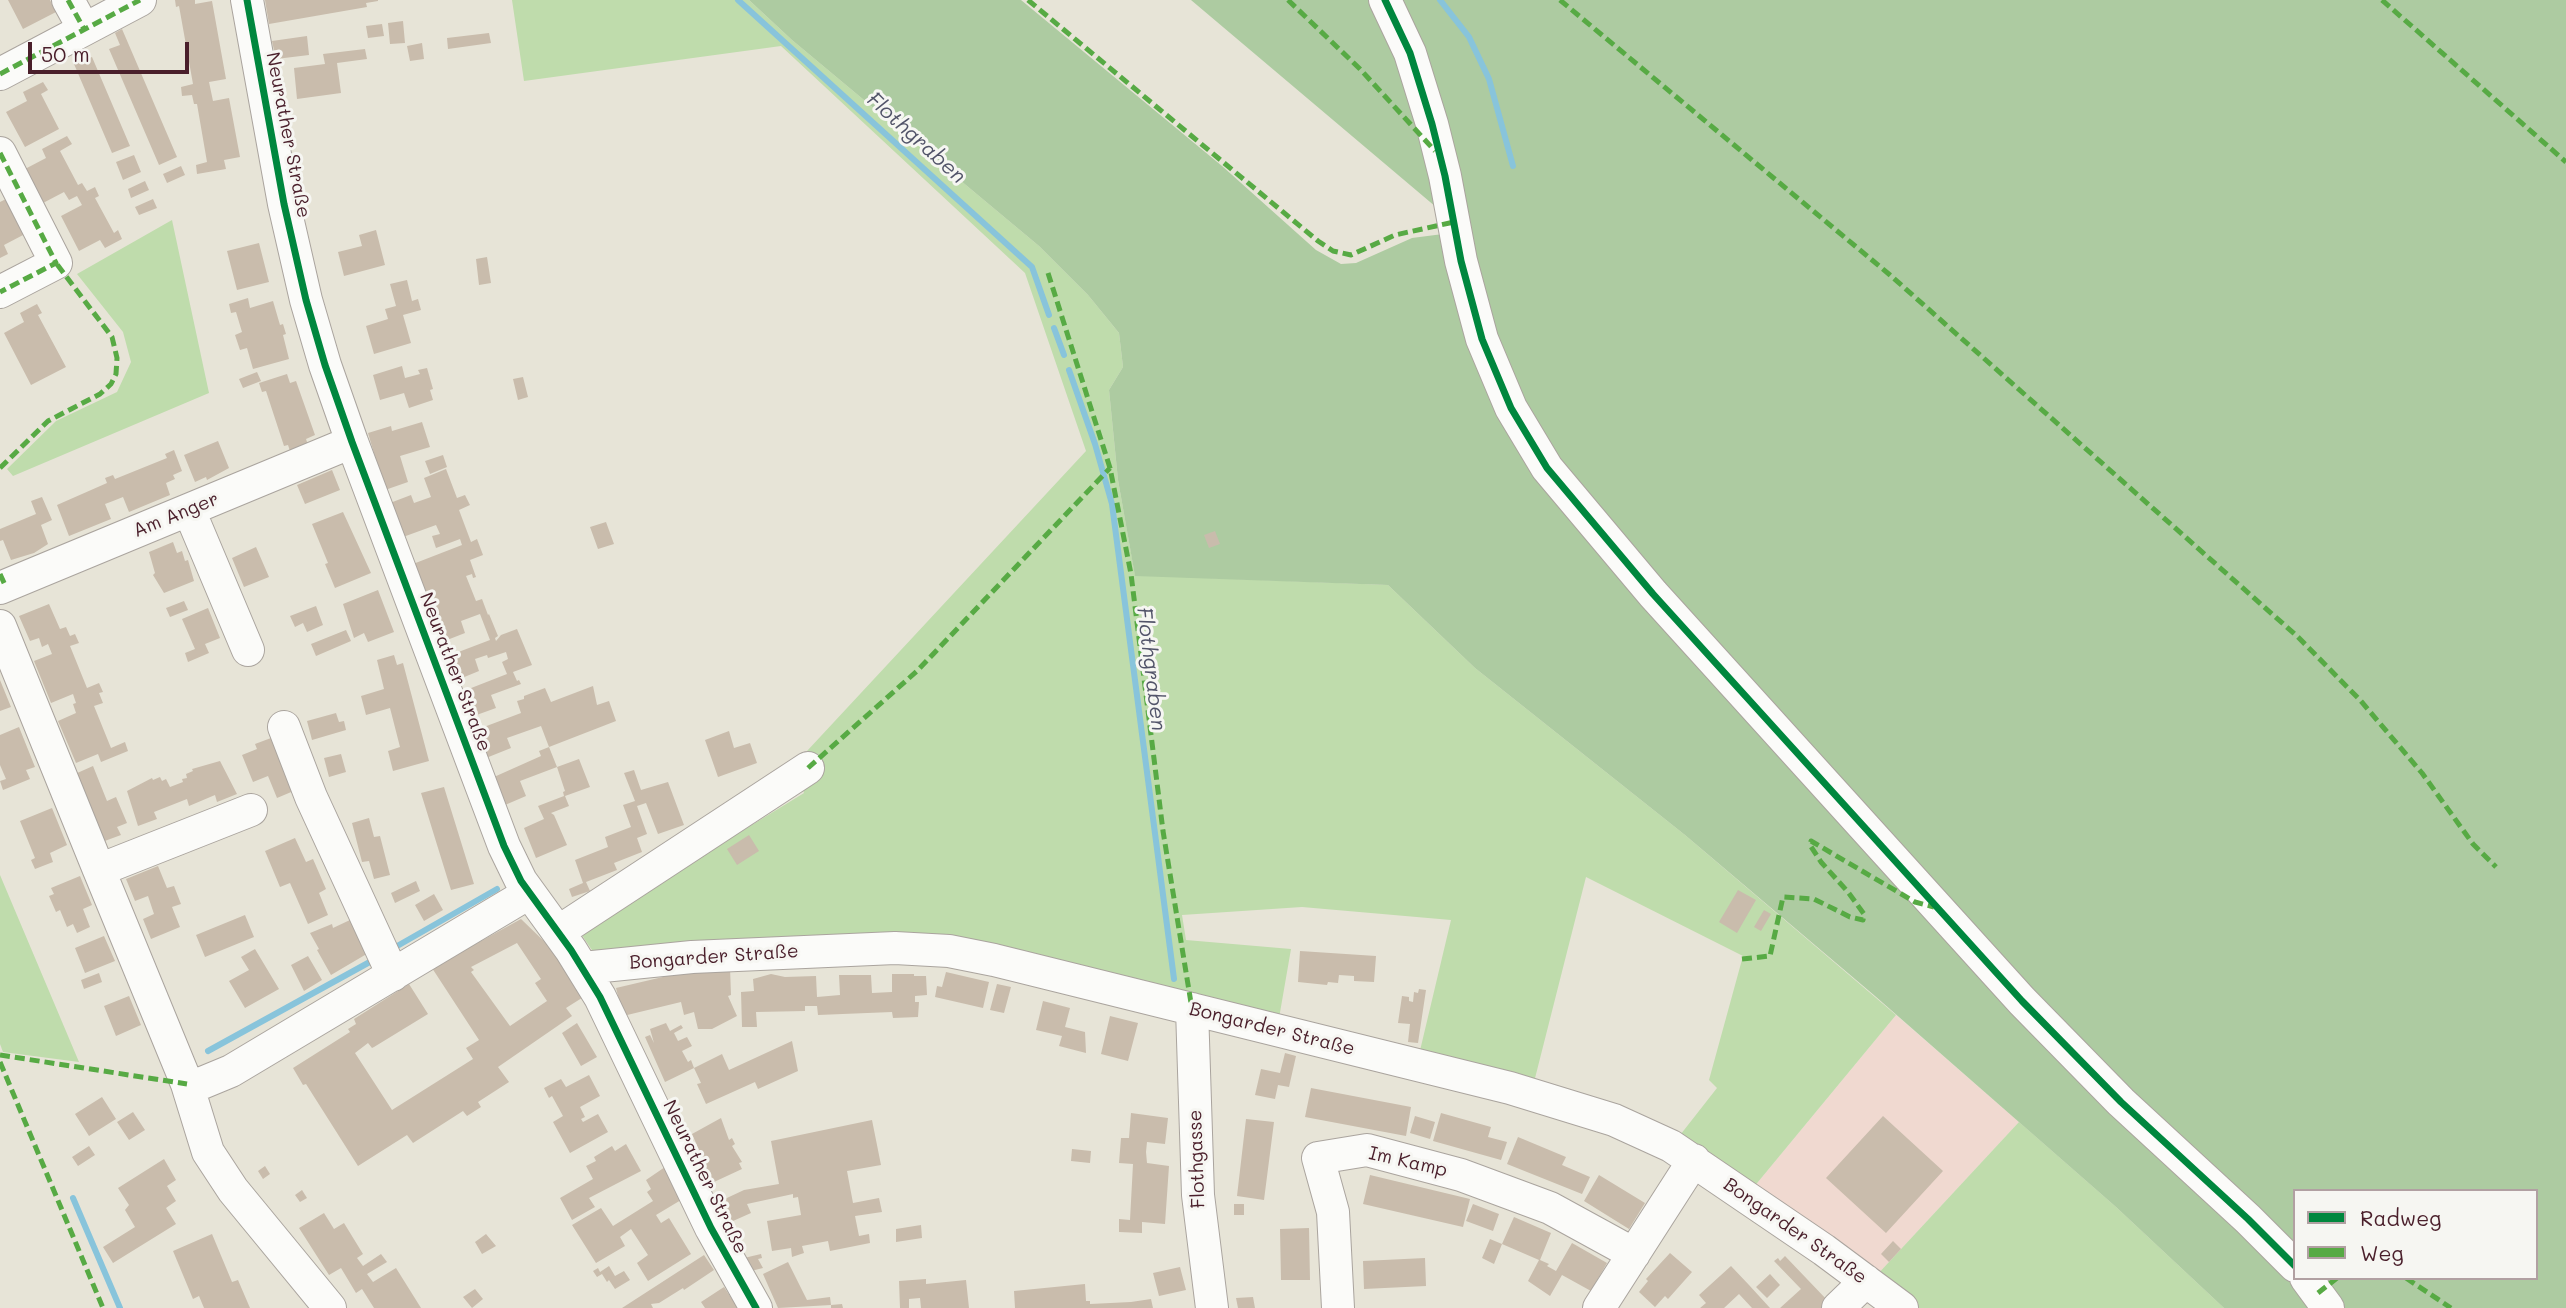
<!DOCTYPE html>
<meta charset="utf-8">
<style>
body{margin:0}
#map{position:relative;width:2566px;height:1308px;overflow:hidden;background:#e7e4d7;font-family:Mali,sans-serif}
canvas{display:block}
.legend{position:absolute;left:2293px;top:1189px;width:245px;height:91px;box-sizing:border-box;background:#f6f6f2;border:2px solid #b1a0a2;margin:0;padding:9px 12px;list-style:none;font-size:21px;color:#4a1f2b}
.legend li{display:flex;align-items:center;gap:14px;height:35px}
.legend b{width:35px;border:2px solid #b1a0a2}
.scale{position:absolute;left:28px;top:42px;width:161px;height:32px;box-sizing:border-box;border:4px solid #4a1f2b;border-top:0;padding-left:9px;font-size:21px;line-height:24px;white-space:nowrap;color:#4a1f2b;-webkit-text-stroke:5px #f6f6f2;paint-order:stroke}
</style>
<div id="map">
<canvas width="2566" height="1308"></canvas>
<ul class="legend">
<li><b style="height:9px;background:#00873e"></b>Radweg</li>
<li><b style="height:9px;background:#57aa44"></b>Weg</li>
</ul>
<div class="scale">50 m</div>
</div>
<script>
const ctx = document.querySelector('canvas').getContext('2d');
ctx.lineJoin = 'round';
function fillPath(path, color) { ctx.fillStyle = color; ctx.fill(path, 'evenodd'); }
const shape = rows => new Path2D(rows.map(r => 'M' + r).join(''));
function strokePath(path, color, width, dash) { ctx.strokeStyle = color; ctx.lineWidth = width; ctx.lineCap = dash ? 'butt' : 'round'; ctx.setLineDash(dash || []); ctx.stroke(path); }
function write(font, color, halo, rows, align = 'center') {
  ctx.font = font + ' Mali,sans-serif'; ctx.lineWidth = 6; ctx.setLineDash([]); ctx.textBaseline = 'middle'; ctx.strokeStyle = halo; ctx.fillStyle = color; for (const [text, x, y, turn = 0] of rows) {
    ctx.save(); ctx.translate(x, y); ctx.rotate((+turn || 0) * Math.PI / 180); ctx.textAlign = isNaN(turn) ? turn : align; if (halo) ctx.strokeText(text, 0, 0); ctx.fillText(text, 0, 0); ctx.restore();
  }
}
const built = shape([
 [1896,1015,2019,1122,1876,1276,1753,1188]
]);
const green = shape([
 [512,0,749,0,792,40,1039,246,1088,295,1119,333,1123,367,1109,390,1118,480,1135,575,1388,585,1475,668,1685,835,1896,1015,1753,1188,1677,1139,1717,1088,1709,1080,1743,956,1586,877,1532,1090,1418,1059,1451,920,1302,907,1182,915,1186,940,1291,949,1278,1024,964,946,596,956,579,931,804,793,794,765,1086,451,1025,273,781,46,524,81],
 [172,220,209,393,13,476,7,469,56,421,117,392,131,362,123,332,77,274],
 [0,875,79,1062,3,1052,0,1044],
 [2019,1122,2116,1207,2224,1308,1915,1308,1876,1276]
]);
const forest = shape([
 [749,0,1021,0,1222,166,1316,250,1341,264,1356,263,1412,238,1443,234,1498,404,2320,1308,2224,1308,2116,1207,1875,996,1685,835,1475,668,1388,585,1135,576,1118,480,1109,390,1123,367,1119,333,1088,295,1039,246,792,40],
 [1191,0,1376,0,1408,75,1436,207],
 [1393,0,2566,0,2566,1308,2336,1308,2317,1278,2536,1278,2536,1191,2295,1191,2295,1252,2147,1115,1578,494,1495,353]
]);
const stream = shape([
 [738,0,1032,267,1049,315],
 [1440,0,1469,37,1489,79,1513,166],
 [1054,328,1064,355],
 [1069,370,1095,444,1112,504,1174,979],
 [392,949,497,889],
 [208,1051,377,958],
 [73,1198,120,1308]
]);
const building = shape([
 [8,0,50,0,56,12,23,29],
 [175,0,195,0,195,4,212,1,226,79,209,82,213,101,229,98,240,157,224,160,226,169,197,174,196,165,207,162,197,104,194,104,192,95,182,96,181,87,193,84,179,6,176,7],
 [265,0,378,0,378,1,366,3,367,7,269,24],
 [403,21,405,43,390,44,388,23],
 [382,24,384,36,368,38,366,26],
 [122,29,177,157,159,165,109,49,120,45,115,33],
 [489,33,491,43,448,49,447,38],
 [307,36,309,55,276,59,272,41],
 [422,43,424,59,410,61,407,46],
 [365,49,367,59,337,63,341,93,297,99,294,68,325,64,323,54],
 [92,57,130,146,112,153,74,64],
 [43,82,48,90,41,94,59,129,25,147,6,112,27,101,23,92],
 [67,136,72,144,60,151,78,185,82,183,87,191,95,187,99,196,95,198,114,233,118,230,122,239,105,248,100,240,79,251,61,216,82,205,77,196,69,200,64,192,43,203,25,169,46,158,42,149],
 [134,155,141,172,123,180,116,162],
 [181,166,185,175,167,183,163,174],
 [145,181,149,190,131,198,128,189],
 [6,199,25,234,4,245,8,254,0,258,0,202],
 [153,199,157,208,139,215,135,207],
 [376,230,385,265,344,276,338,252,362,246,359,235],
 [259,243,269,282,237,290,227,251],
 [487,257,491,283,479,285,476,259],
 [407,280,412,301,418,299,421,310,403,315,411,343,374,354,366,326,388,319,385,309,396,306,390,284],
 [248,298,250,308,273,301,280,325,283,324,286,334,283,335,289,359,253,369,247,348,240,350,235,335,242,332,236,312,231,313,229,304],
 [37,304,42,313,38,315,66,367,31,385,4,333,24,322,20,313],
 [402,366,405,378,420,374,418,370,427,368,433,389,430,390,433,400,409,408,404,393,380,400,373,375],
 [257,372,261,381,243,388,239,379],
 [287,374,290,383,296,381,315,435,306,439,309,448,291,454,288,445,284,446,266,391,262,392,259,383],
 [523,377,528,397,518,400,513,379],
 [422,422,430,447,400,456,408,482,385,490,368,433,391,426,392,431],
 [218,441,229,468,207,480,206,477,195,482,184,455],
 [174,450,182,471,173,475,175,479,166,483,170,495,129,512,123,497,113,501,105,504,111,519,69,536,57,505,107,483,105,478,113,475,115,479,167,458,165,454],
 [443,455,447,467,430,474,425,461],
 [446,469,457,498,465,495,470,505,459,510,471,542,477,539,483,555,470,560,476,577,473,578,472,574,466,576,476,601,482,599,488,615,489,614,498,636,495,638,496,641,501,635,517,629,532,665,513,672,517,681,519,680,521,684,491,695,496,708,471,717,461,692,507,674,502,662,508,659,506,652,488,658,487,655,475,659,479,671,457,680,448,656,490,640,480,614,461,621,465,633,442,642,413,564,462,545,460,539,436,548,432,536,440,534,436,525,403,537,390,503,411,495,414,503,431,497,424,478],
 [332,470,340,490,305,504,297,485],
 [42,497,52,520,41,525,48,544,34,553,11,560,3,540,0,541,0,529,36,514,31,501],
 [343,512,371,573,335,588,325,564,328,563,312,524],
 [606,522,614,544,598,549,590,527],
 [1215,531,1220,544,1209,548,1204,535],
 [173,542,177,553,182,551,185,561,188,560,194,581,164,593,153,575,155,573,149,552],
 [256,547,269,577,244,587,232,558],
 [378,590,394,632,368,642,364,633,354,638,343,604],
 [184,601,188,610,170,617,166,608],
 [49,604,60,629,66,627,70,636,75,634,79,643,70,646,87,688,99,683,103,692,99,693,103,703,94,706,111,748,125,742,128,751,101,762,98,754,76,763,58,721,76,713,73,704,76,703,73,694,51,703,34,661,52,654,48,644,42,647,39,638,30,641,19,616],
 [316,606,323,625,307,632,303,623,295,627,290,616],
 [208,608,220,638,205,644,209,653,188,662,185,653,195,649,182,619],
 [346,630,351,641,316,656,311,644],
 [394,655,397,665,403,663,429,761,393,771,388,751,400,747,390,708,366,715,361,696,384,689,377,660],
 [0,680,11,707,0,711],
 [593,686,597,705,609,701,616,721,549,747,541,726,507,738,511,748,486,758,476,730,521,713,517,701,524,699,524,696,545,688,551,702],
 [336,713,339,722,344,721,346,730,312,740,307,721],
 [19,727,35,767,26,770,30,779,3,790,0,781,6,779,0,765,0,735],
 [729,731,734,748,750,743,757,763,718,777,705,740],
 [271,738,285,773,303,787,277,798,268,776,253,782,242,755,257,749,255,744],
 [549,747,557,767,579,759,590,787,565,796,569,806,551,813,554,815,567,845,536,858,524,828,544,819,538,806,564,796,563,792,565,791,557,767,520,781,526,796,505,805,494,777,541,756,539,751],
 [341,754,346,772,329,777,324,758],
 [220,761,237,794,217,802,215,795,189,806,187,799,154,812,157,819,138,826,127,791,152,778,153,780,160,777,162,781,166,779,170,787,183,782,182,779,187,778,186,774,193,771,192,769],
 [93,766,107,801,116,797,127,823,117,827,121,835,102,842,75,774],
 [634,770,641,790,668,782,684,825,658,834,646,803,637,806,647,834,637,838,642,852,614,863,617,870,586,882,590,891,572,897,569,889,583,883,575,860,608,847,605,837,631,827,623,805,635,801,624,773],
 [444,787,474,884,451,890,421,793],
 [52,808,67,845,50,853,53,862,35,869,31,860,35,858,20,821],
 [369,818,374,837,380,836,390,875,374,879,369,861,362,862,352,823],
 [749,835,759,851,737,865,727,849],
 [295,838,306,862,313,859,326,889,319,893,328,915,308,924,290,883,280,887,265,851],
 [158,866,167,888,174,886,181,904,172,907,180,927,151,939,143,919,154,914,148,896,135,901,126,879],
 [80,876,92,905,83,909,90,927,77,933,73,924,67,927,60,910,56,912,49,896,54,894,51,888],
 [416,881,420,891,395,903,391,893],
 [1738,890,1756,900,1737,933,1719,922],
 [434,894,443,910,424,921,415,905],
 [357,910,370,952,331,975,317,950,319,949,310,933,332,924,333,928,350,920,347,914],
 [1764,910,1771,914,1761,931,1754,927],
 [245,915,254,937,205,957,196,935],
 [521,919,552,949,585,996,566,1008,572,1016,498,1067,509,1082,478,1102,481,1107,467,1116,463,1111,413,1143,407,1135,358,1166,306,1084,303,1085,293,1068,350,1032,348,1029,356,1024,354,1019,409,984,428,1014,374,1047,372,1048,368,1043,355,1053,392,1110,473,1059,466,1048,479,1040,432,968],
 [517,943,541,979,535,983,547,1001,510,1026,471,972,474,970,471,967],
 [104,936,115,961,85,973,75,948],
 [255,949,279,989,245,1008,229,981,249,970,241,957],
 [1300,951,1376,956,1374,982,1354,981,1354,976,1339,975,1338,983,1328,982,1327,985,1298,982],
 [308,956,322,980,304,991,291,965],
 [730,968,731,995,728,996,737,1016,712,1029,698,1029,694,1012,684,1015,681,1002,623,1016,616,988,684,972],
 [946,972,989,982,983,1008,935,997,937,986,942,987],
 [99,973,102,982,84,989,81,980],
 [771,974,785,977,816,976,817,997,840,995,839,975,871,975,872,993,892,992,892,974,914,974,914,976,926,976,927,995,915,996,915,1002,919,1002,918,1017,893,1018,892,1012,818,1015,817,1006,805,1006,805,1011,756,1012,757,1027,742,1027,741,992,754,991,753,979],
 [997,984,1011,987,1004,1013,990,1010],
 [1419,989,1426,990,1418,1043,1408,1042,1410,1024,1398,1023,1402,996,1409,997,1409,1001,1413,1002,1414,992,1418,993],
 [129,996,141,1025,116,1036,104,1006],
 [1043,1001,1070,1008,1065,1027,1085,1032,1086,1053,1059,1046,1062,1036,1036,1030],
 [1110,1016,1138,1023,1128,1061,1101,1054],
 [577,1023,597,1057,581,1066,562,1033],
 [666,1023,670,1031,681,1025,683,1028,674,1033,678,1041,687,1037,692,1046,682,1051,688,1062,691,1060,694,1068,665,1082,645,1037,650,1035,654,1043,650,1029],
 [792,1041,798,1071,758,1089,755,1082,706,1104,697,1084,701,1083,694,1068,722,1054,729,1070],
 [1285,1053,1296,1056,1289,1087,1278,1085,1275,1099,1255,1095,1261,1069,1280,1073],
 [589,1075,600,1096,580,1107,585,1117,581,1119,583,1122,598,1114,608,1132,570,1153,553,1122,563,1116,552,1096,549,1098,544,1088,561,1079,566,1087],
 [1311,1088,1411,1107,1406,1136,1305,1117],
 [102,1097,116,1119,89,1136,75,1114],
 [133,1112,145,1130,129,1140,117,1122],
 [1131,1113,1168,1118,1165,1144,1147,1142,1146,1152,1147,1163,1169,1166,1165,1224,1142,1222,1142,1233,1119,1232,1119,1219,1130,1220,1133,1164,1119,1163,1121,1138,1129,1138],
 [1441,1113,1491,1127,1488,1137,1507,1142,1501,1160,1433,1141],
 [1415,1116,1435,1122,1430,1139,1410,1133],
 [1883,1116,1943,1171,1886,1233,1826,1178],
 [721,1118,729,1140,732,1138,735,1144,732,1146,742,1162,739,1163,742,1169,714,1182,702,1162,703,1159,692,1134],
 [1246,1119,1274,1122,1264,1200,1237,1196],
 [872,1120,881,1165,847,1171,853,1203,879,1198,882,1212,855,1216,859,1236,869,1234,870,1243,830,1251,828,1241,802,1246,804,1253,792,1257,791,1248,772,1251,767,1221,801,1215,798,1197,793,1198,793,1194,747,1204,751,1213,724,1225,714,1204,744,1190,779,1184,771,1141],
 [1518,1137,1566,1157,1562,1165,1590,1177,1582,1194,1507,1164],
 [626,1144,641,1171,589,1198,595,1207,572,1220,560,1198,593,1179,586,1166,596,1161,594,1157,612,1146,615,1151],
 [89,1146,95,1155,78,1166,72,1157],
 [1072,1149,1091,1151,1090,1163,1071,1161],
 [164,1159,176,1180,167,1186,176,1201,166,1208,176,1224,113,1263,103,1247,135,1227,125,1210,129,1205,118,1188],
 [265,1166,270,1174,263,1179,258,1171],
 [665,1167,681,1200,656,1215,661,1223,669,1218,691,1254,648,1281,637,1263,648,1255,631,1229,620,1237,625,1246,596,1263,572,1225,601,1208,613,1226,653,1201,647,1192,651,1189,646,1180],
 [1370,1175,1470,1199,1463,1227,1363,1204],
 [1599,1175,1645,1203,1629,1229,1584,1201],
 [302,1190,307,1198,300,1202,295,1195],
 [1234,1204,1244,1204,1244,1215,1234,1215],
 [1473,1204,1499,1214,1493,1231,1466,1221],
 [324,1213,334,1229,344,1223,363,1254,357,1258,363,1266,381,1254,387,1262,367,1274,373,1282,396,1268,421,1308,374,1308,362,1289,356,1293,341,1268,329,1275,299,1228],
 [1514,1217,1551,1233,1540,1260,1549,1264,1547,1266,1556,1271,1572,1243,1607,1263,1591,1291,1562,1275,1550,1296,1528,1281,1539,1260,1502,1244],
 [921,1225,922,1238,896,1242,896,1229],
 [1309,1228,1310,1280,1281,1280,1280,1229],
 [212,1234,232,1282,238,1280,250,1308,204,1308,199,1296,193,1299,173,1251],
 [486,1234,496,1246,482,1254,475,1242],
 [1490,1239,1502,1244,1494,1264,1482,1258],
 [1893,1241,1901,1249,1889,1262,1881,1254],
 [1670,1253,1692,1272,1668,1299,1665,1296,1655,1307,1639,1292,1648,1281,1646,1279],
 [761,1254,762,1258,758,1259,763,1268,751,1271,744,1258],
 [704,1255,714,1270,684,1290,683,1288,659,1303,651,1304,653,1308,622,1308],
 [1785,1256,1828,1301,1821,1308,1780,1308,1801,1289,1774,1261,1778,1258,1780,1261],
 [1425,1258,1426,1286,1364,1289,1363,1261],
 [788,1262,807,1300,830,1297,831,1305,842,1304,843,1308,831,1308,831,1305,778,1308,763,1274],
 [609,1266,615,1276,624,1271,630,1280,615,1289,609,1280,607,1282,602,1274,597,1277,593,1271,598,1268,600,1272],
 [1731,1266,1749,1285,1770,1308,1752,1308,1739,1294,1724,1308,1700,1308,1706,1303,1699,1295],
 [1180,1267,1186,1290,1159,1296,1153,1273],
 [1770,1274,1780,1285,1767,1298,1756,1287],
 [926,1279,926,1284,966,1280,969,1308,921,1308,920,1298,909,1299,909,1308,900,1308,899,1281],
 [1085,1284,1086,1301,1090,1301,1090,1304,1131,1302,1151,1299,1153,1308,1015,1308,1014,1291],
 [724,1287,738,1308,705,1308,701,1302],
 [475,1289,483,1299,472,1308,463,1297],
 [1253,1297,1255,1308,1238,1308,1236,1298]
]);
const minor = shape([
 [68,0,84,29],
 [247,0,284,204,306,300,325,365,352,442,504,846,521,881,571,950,600,997,711,1228,756,1308],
 [1385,0,1410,53,1432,124,1445,176,1461,261,1482,339,1511,408,1547,468,1653,594,2022,1001,2121,1102,2248,1219,2295,1266],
 [0,74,140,0],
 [0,153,56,263,0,292],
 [189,510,248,650],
 [0,588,352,442],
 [0,626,99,870,251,810],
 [284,727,311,797,393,975],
 [99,870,187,1084,208,1152,233,1190,330,1308],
 [558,932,808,768],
 [583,968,692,957,895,948,949,951,994,960,1510,1088,1614,1120,1671,1146,1824,1250,1902,1308],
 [1192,1009,1198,1195,1212,1308],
 [187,1084,202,1083,231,1071,529,893],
 [2306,1278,2328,1308],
 [1338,1308,1333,1212,1318,1158,1367,1150,1461,1175,1550,1208,1634,1254],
 [1599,1308,1694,1160],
 [1838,1308,1866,1281]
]);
const quiet = shape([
 [68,0,84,29],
 [1028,0,1318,241,1333,251,1351,255,1395,235,1454,222],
 [1288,0,1360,69,1435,151],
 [1560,0,1890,275,2298,637,2360,700,2422,773,2473,844,2496,867],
 [2382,0,2566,162],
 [0,74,140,0],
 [0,153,56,263,0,292],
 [1048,273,1110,468,1131,574,1163,831,1192,1009],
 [0,468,48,421,100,394,111,384,116,374,117,358,112,337,56,263],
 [0,574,5,585],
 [808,768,917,671,1110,468],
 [1742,959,1770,956,1783,897,1814,899,1850,917,1863,920,1864,914,1848,892,1821,862,1810,845,1811,841,1915,902,1934,907],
 [0,1055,187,1084],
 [0,1062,103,1308],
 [2406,1278,2451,1308],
 [2318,1293,2337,1278]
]);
const cycleway = shape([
 [247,0,284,204,306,300,325,365,352,442,504,846,521,881,571,950,600,997,711,1228,756,1308],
 [1385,0,1410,53,1432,124,1445,176,1461,261,1482,339,1511,408,1547,468,1653,594,2022,1001,2121,1102,2248,1219,2295,1266]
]);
const streetNames = [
 ["Neurather Straße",288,135,79],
 ["Am Anger",176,515,-22],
 ["Neurather Straße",455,672,69],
 ["Bongarder Straße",714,957,-4],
 ["Bongarder Straße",1272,1029,14],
 ["Flothgasse",1197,1159,-92],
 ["Im Kamp",1408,1162,13],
 ["Neurather Straße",705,1177,64],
 ["Bongarder Straße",1795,1231,35]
];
const waterNames = [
 ["Flothgraben",916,138,42],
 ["Flothgraben",1151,669,83]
];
fillPath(built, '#f0d9d0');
fillPath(green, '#bfdcac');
fillPath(forest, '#adcba1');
strokePath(stream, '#88c4db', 6);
fillPath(building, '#c9bcac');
strokePath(minor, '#aaa49e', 34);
strokePath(minor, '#fbfbf9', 32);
strokePath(quiet, '#57aa44', 5, [10, 5]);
strokePath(cycleway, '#00873e', 7);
write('19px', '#4a1f2b', '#f6f6f2', streetNames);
write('italic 21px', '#525469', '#f6f6f2', waterNames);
</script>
